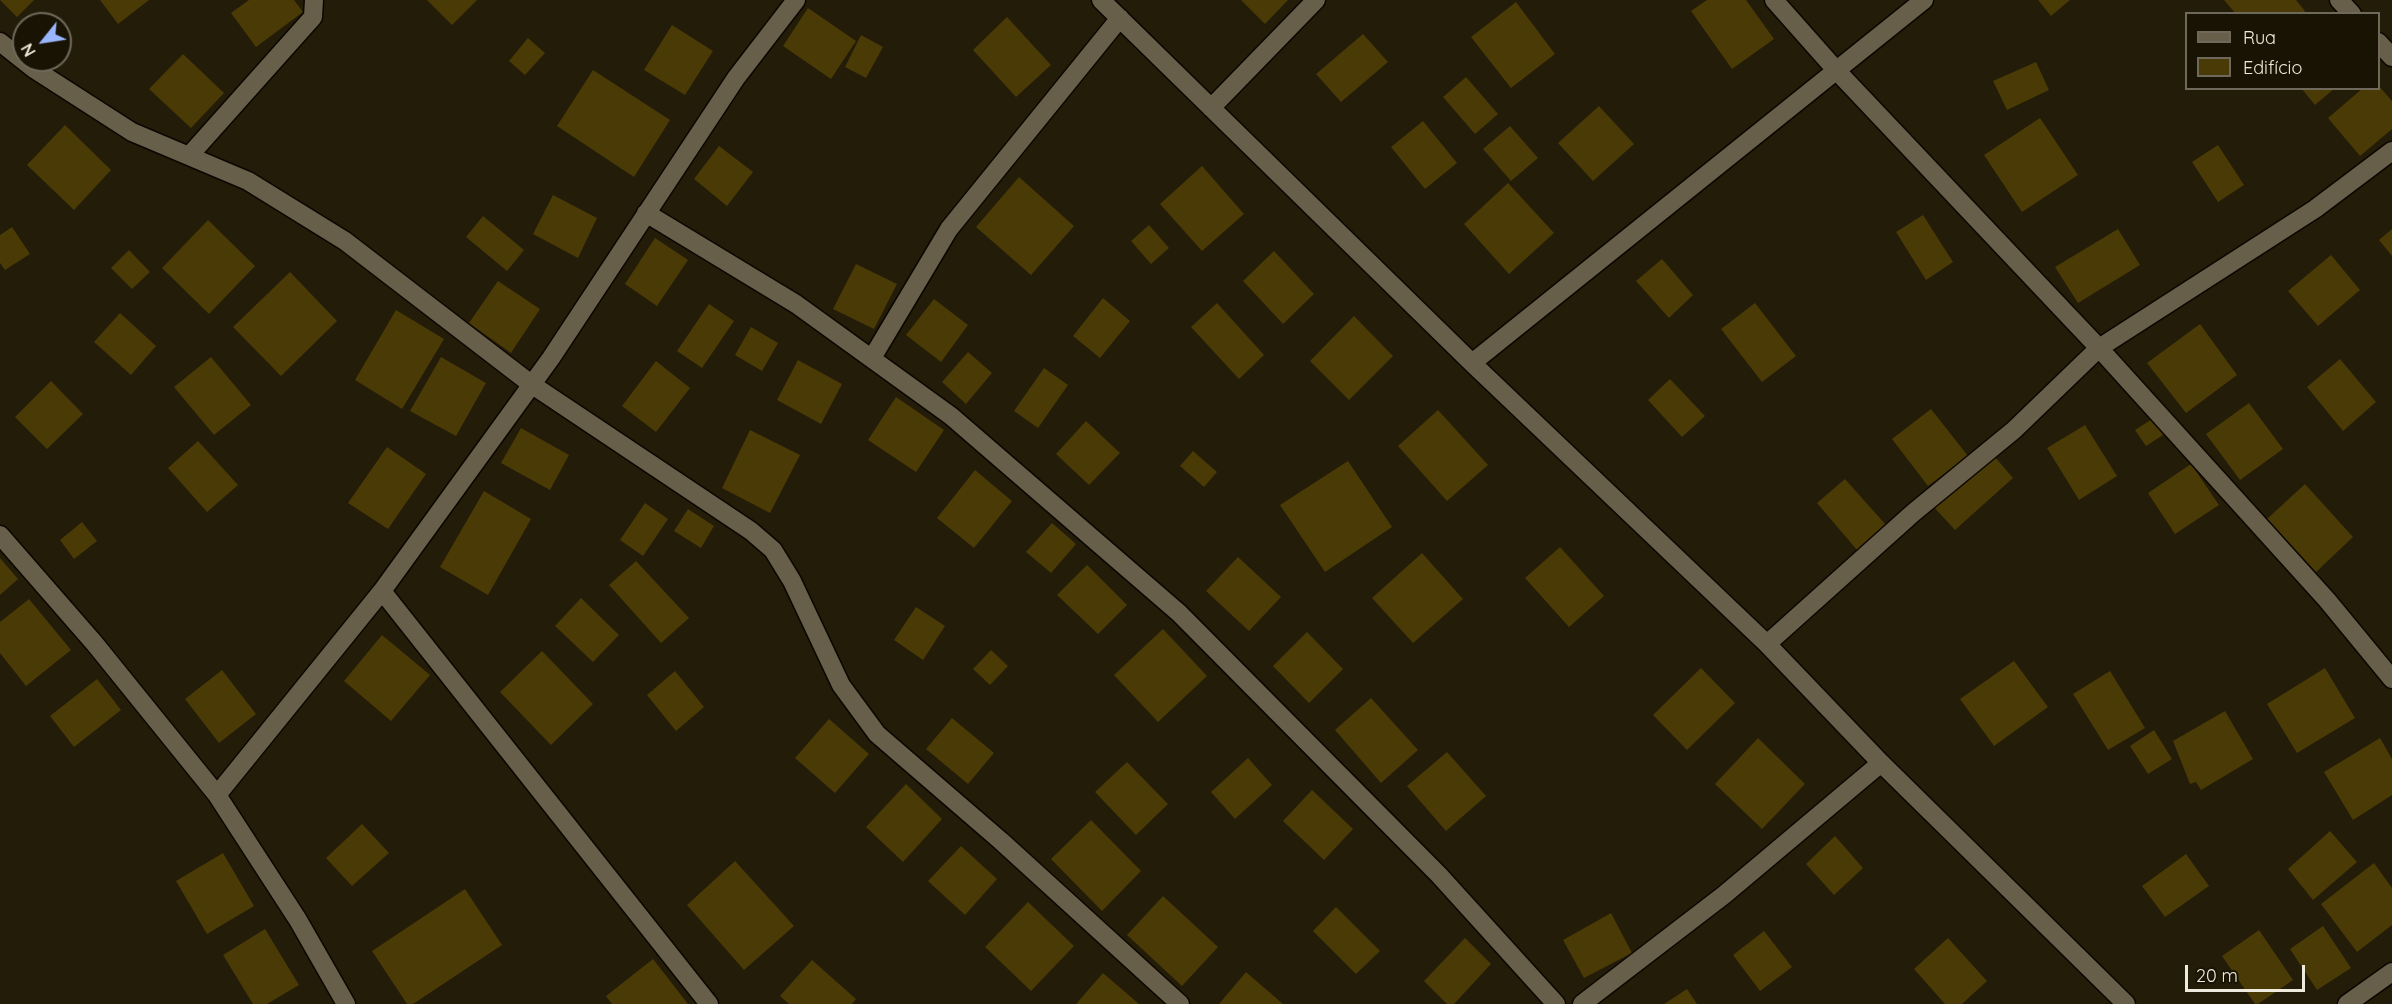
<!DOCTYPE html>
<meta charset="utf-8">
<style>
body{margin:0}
#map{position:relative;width:2392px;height:1004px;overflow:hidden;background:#231c09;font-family:Quicksand,sans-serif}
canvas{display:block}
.legend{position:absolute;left:2185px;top:12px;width:195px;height:78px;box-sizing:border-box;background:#191303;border:2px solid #6f695b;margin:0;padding:8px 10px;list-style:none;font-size:18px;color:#efeade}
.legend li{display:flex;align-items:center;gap:12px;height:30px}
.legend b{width:30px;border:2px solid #6f695b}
.north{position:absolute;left:12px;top:12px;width:60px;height:60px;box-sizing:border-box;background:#191303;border:2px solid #6f695b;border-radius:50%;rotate:240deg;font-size:16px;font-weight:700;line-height:24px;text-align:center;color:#efeade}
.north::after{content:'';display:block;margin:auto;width:21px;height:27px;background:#98b5fd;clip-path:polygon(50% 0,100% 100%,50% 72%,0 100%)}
.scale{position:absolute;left:2185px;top:965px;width:120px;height:27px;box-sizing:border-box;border:3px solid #efeade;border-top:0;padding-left:8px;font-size:18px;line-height:21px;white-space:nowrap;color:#efeade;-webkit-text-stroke:4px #191303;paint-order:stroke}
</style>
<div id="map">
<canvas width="2392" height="1004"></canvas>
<ul class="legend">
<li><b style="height:8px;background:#675f4a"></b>Rua</li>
<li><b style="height:16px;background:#4a3a06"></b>Edifício</li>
</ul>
<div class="north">N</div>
<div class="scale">20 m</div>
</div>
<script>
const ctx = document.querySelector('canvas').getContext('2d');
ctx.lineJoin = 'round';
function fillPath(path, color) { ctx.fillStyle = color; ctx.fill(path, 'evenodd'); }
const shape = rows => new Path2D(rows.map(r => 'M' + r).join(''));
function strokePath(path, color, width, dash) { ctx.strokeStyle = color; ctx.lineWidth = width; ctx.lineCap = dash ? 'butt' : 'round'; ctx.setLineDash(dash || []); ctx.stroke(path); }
const building = shape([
 [0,0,34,0,17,17],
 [100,0,149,0,118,24],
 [249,0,294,0,303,12,256,47,231,13],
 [427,0,477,0,452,25],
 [1241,0,1288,0,1265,24],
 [1707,0,1746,0,1774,39,1732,69,1691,11],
 [2038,0,2070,0,2051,16],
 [2224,0,2296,0,2305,11,2302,14,2236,14],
 [1516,2,1555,54,1511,88,1471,37],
 [808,8,856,41,831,79,783,46],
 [1007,17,1051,65,1016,97,973,50],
 [672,25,713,51,685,95,644,70],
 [1363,34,1388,62,1341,102,1316,74],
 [861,35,883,47,866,78,845,67],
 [528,38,545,53,525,75,509,61],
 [183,54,224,93,191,128,149,89],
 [2036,62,2049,90,2007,110,1993,81],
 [593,70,670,120,634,177,557,126],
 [1466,77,1498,114,1475,134,1443,97],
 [2378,85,2392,101,2392,129,2360,156,2328,118,2363,88,2378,88],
 [2301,88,2335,88,2315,105],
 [1599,106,1634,144,1593,181,1558,143],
 [2040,118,2078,175,2022,212,1984,155],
 [1423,121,1457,163,1425,189,1391,147],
 [65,125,111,170,74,210,27,165],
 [1510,126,1538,158,1511,181,1483,149],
 [2218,145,2244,185,2218,202,2192,162],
 [719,146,753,172,727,206,694,179],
 [1202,166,1244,214,1202,251,1160,204],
 [1019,177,1074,226,1031,275,976,227],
 [1508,183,1554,233,1509,274,1464,224],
 [553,195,597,218,578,258,533,234],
 [1923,215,1953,262,1926,280,1896,232],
 [483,216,524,250,507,271,466,237],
 [208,220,255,266,209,314,162,268],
 [1149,225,1169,248,1151,264,1131,241],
 [12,227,30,254,5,270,0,263,0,235],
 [2118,229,2140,265,2078,303,2055,267],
 [2392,229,2392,256,2379,240],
 [655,238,688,260,657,306,625,284],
 [129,250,150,272,132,289,111,268],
 [1274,251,1314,294,1283,324,1243,281],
 [2331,255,2360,290,2318,326,2288,291],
 [1662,259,1693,295,1669,318,1636,281],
 [856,264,897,284,874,329,833,309],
 [290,272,337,321,281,376,233,327],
 [498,281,540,309,511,353,469,323],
 [1103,298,1130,321,1100,358,1073,336],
 [934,299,968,325,941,362,906,335],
 [1217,303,1264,355,1239,379,1191,327],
 [1755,303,1796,356,1762,382,1721,329],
 [709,304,734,321,702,368,677,351],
 [396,310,444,339,402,409,355,380],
 [120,313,156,346,131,375,94,342],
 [1354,316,1393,356,1349,400,1310,361],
 [2200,324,2237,375,2186,413,2147,363],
 [751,327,778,343,762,371,735,355],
 [968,352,992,373,966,404,942,382],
 [211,357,251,405,214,435,174,387],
 [441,357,486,383,456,436,410,411],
 [2340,359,2376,402,2343,431,2307,387],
 [798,360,842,384,821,424,777,400],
 [656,361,690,388,656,432,622,406],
 [1044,368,1068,385,1038,428,1014,411],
 [1670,379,1705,416,1682,437,1648,400],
 [51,381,83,414,47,449,15,417],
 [896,397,944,430,916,472,868,440],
 [2249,403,2283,449,2240,480,2206,434],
 [1931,409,1968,456,1928,486,1892,439],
 [1438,410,1488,465,1447,501,1398,446],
 [2163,412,2174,428,2146,446,2135,430],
 [1086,421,1120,453,1089,485,1056,454],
 [2085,425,2117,476,2079,500,2047,448],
 [521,428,569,455,550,490,501,463],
 [750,430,800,455,770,513,722,488],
 [198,441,238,485,207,512,168,468],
 [387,447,426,474,388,529,348,503],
 [1989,450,2013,478,1955,530,1930,503],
 [1193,451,1217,472,1204,487,1180,466],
 [1348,461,1392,527,1325,572,1280,505],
 [2191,464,2219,505,2175,534,2148,493],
 [975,470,1012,501,974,548,937,518],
 [1845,479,1886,525,1857,550,1817,503],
 [2305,484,2353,537,2316,572,2267,519],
 [484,491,531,519,488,595,440,567],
 [645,503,668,519,643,556,620,540],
 [688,509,714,526,701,548,674,531],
 [82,522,97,541,74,559,60,540],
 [1052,523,1076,544,1051,573,1026,552],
 [1560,547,1604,596,1569,627,1525,578],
 [1422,553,1463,599,1413,643,1372,598],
 [1238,557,1281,597,1249,631,1206,591],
 [0,558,18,579,0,595],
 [636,561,689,618,661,643,609,585],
 [1087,565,1127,605,1098,634,1057,595],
 [581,598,619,635,593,662,555,626],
 [29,599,71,650,26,686,0,653,0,622],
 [916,607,945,626,923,660,894,640],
 [1163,629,1207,676,1158,722,1114,675],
 [1307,632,1343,669,1309,703,1273,666],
 [382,635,430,675,391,721,344,681],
 [991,650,1008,666,990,685,973,669],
 [542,651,593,704,551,745,500,692],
 [2014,661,2048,707,1994,746,1960,699],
 [1701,668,1735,703,1687,750,1653,715],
 [2325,668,2355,718,2297,753,2267,704],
 [222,670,256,714,219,743,185,699],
 [675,671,704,707,676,731,647,695],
 [2110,671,2145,728,2108,750,2073,694],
 [97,679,121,710,74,747,50,716],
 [1371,698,1418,750,1381,783,1335,730],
 [2225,711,2253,759,2201,790,2196,782,2190,784,2173,741],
 [952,718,994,753,968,784,926,749],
 [829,719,869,754,835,793,795,758],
 [2154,730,2172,759,2148,774,2130,746],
 [1758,738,1805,784,1762,829,1715,784],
 [2380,738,2392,759,2392,795,2353,820,2324,772],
 [1447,752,1486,796,1446,831,1407,786],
 [1248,758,1272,785,1235,819,1211,792],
 [1127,762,1168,804,1136,835,1095,792],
 [906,784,942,819,903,862,866,827],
 [1312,790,1353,829,1324,860,1283,821],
 [1091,820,1141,871,1102,911,1051,859],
 [362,824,389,853,352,886,326,858],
 [2330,831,2357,862,2313,900,2288,869],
 [1835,836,1863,868,1834,895,1806,864],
 [961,846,997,879,965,915,928,881],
 [223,853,254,906,207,934,176,881],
 [2186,854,2209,886,2165,917,2142,886],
 [735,861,794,926,744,970,687,905],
 [2374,863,2392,888,2392,925,2357,952,2321,904],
 [465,889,502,945,413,1004,407,1004,372,951],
 [1163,896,1218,947,1182,986,1127,935],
 [1028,902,1074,946,1031,991,985,947],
 [1336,907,1380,951,1356,974,1313,931],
 [1611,913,1632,953,1584,978,1563,940],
 [2323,926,2351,968,2317,990,2290,949],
 [265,929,299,985,267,1004,253,1004,223,955],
 [2259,930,2293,980,2258,1004,2255,1004,2222,956],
 [1764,931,1792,967,1760,991,1733,955],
 [1465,938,1491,964,1454,1004,1447,1004,1424,981],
 [1948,938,1987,981,1962,1004,1945,1004,1914,969],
 [653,959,688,1004,612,1004,606,996],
 [812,960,856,999,852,1004,789,1004,780,996],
 [1246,972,1283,1004,1219,1004],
 [1103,973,1139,1004,1076,1004],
 [1687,989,1697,1004,1664,1004]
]);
const street = shape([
 [1101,0,1472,363,1767,644,1881,763,2126,1004],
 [1774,0,1836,70,2099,348,2327,600,2392,679],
 [2339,0,2352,14],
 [0,42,34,69,132,132,248,181,345,241,531,384,751,531,773,550,792,581,841,685,877,734,1001,841,1180,1004],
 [2378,42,2392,57],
 [1211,108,1316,0],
 [189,156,313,17,314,0],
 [646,213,796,304,951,416,1179,613,1439,875,1556,1004],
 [872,358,949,229,1120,18],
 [1472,363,1924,0],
 [0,535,95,644,217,795,298,920,346,1004],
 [382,591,709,1004],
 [1767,644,1913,513,2014,430,2099,348,2315,209,2392,151],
 [217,795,382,591,551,358,736,78,796,0],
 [1582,1004,1724,895,1881,763],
 [2347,1004,2392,972]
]);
fillPath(building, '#4a3a06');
strokePath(street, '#0c0600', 21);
strokePath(street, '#675f4a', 18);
</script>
